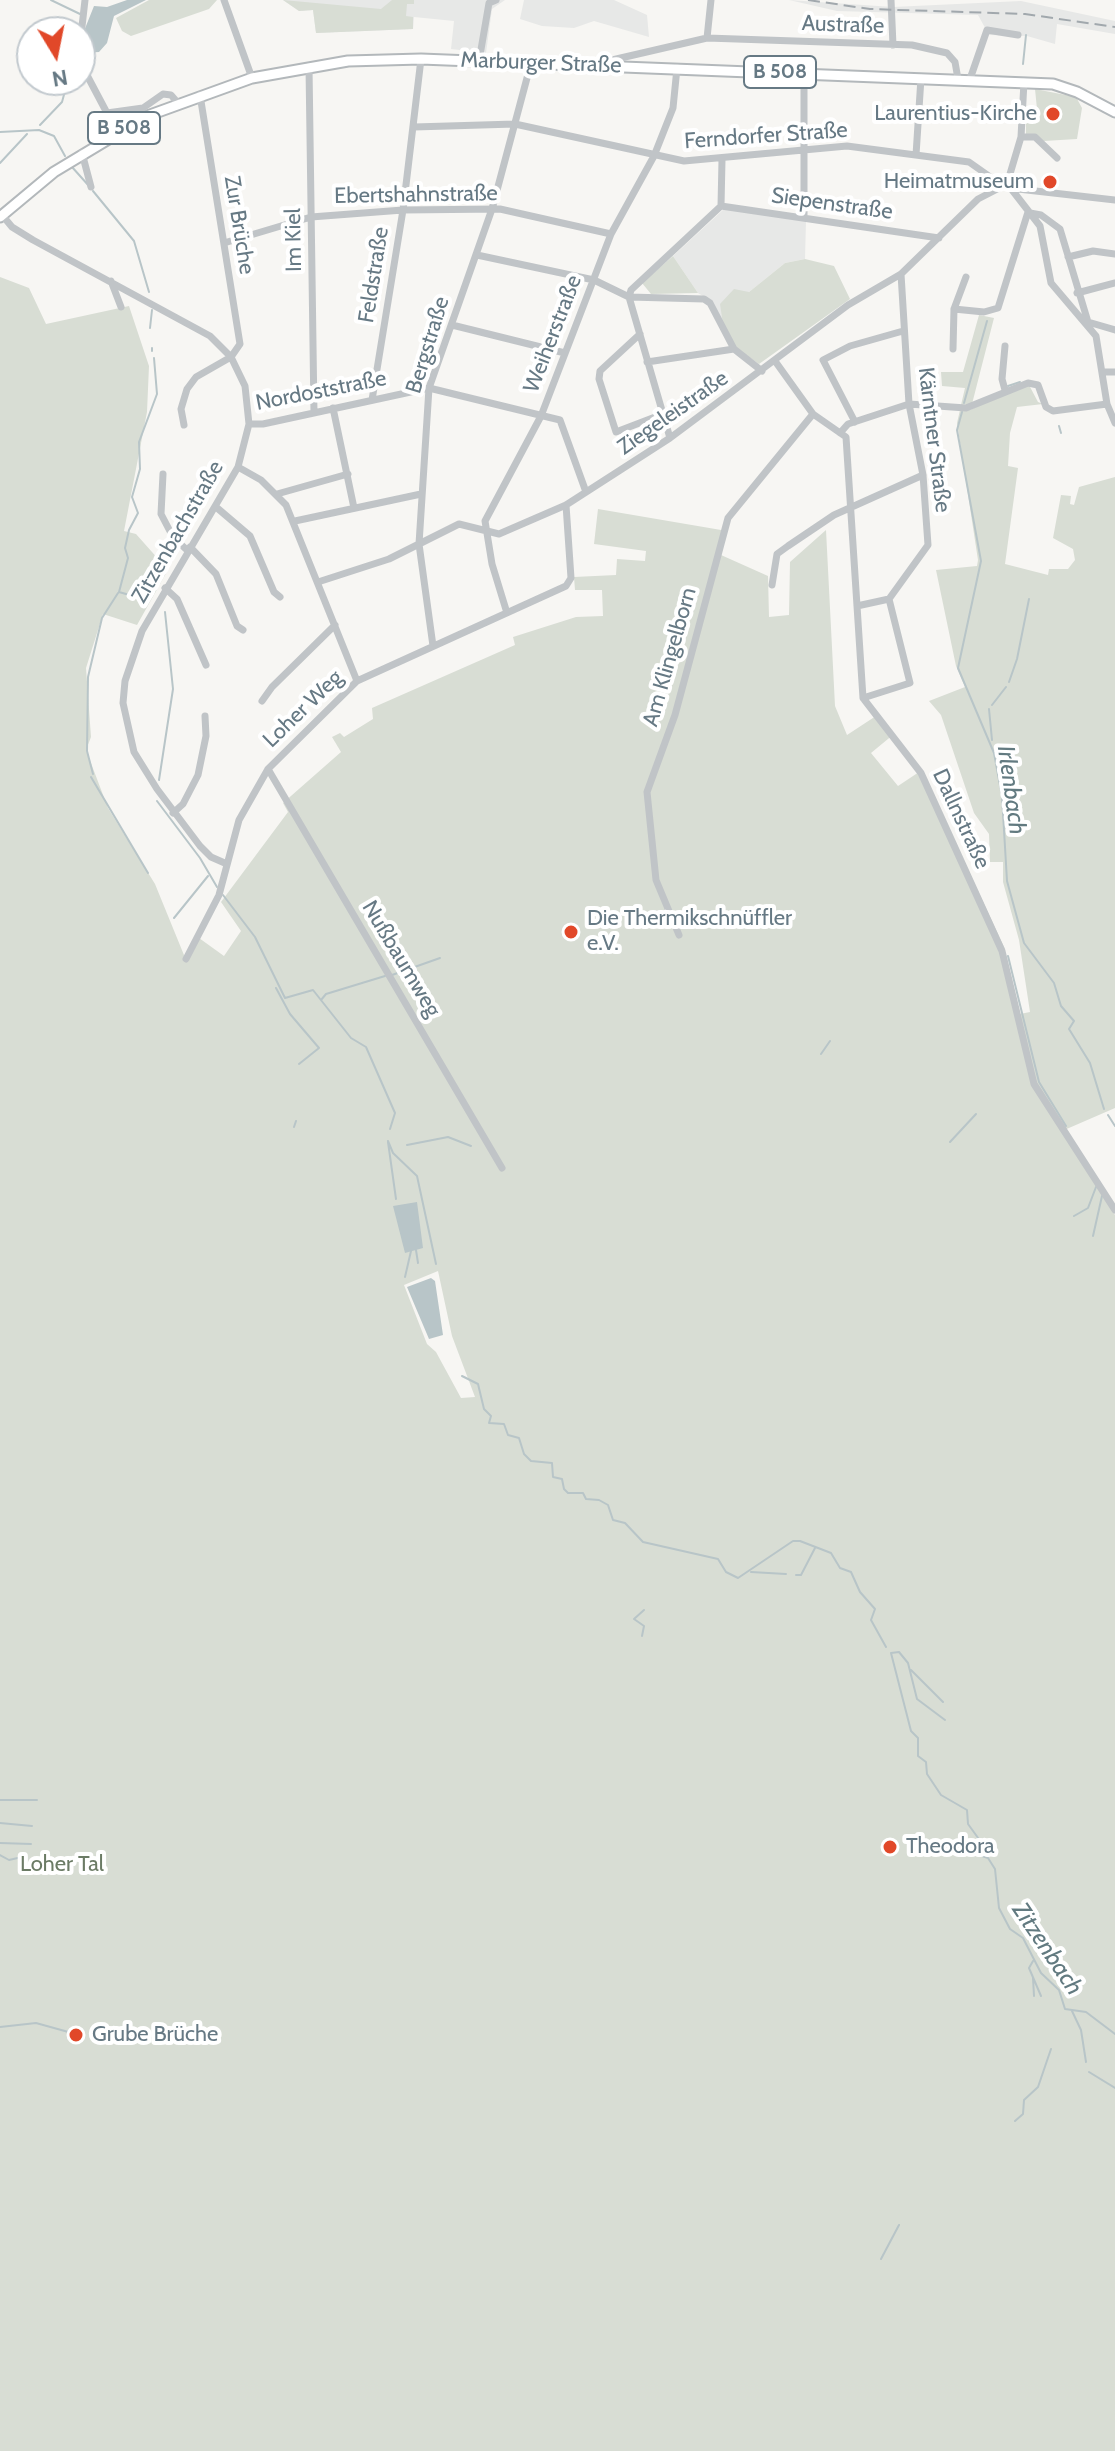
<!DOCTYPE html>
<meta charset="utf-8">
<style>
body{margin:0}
#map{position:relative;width:1115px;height:2451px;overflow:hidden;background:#f7f6f3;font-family:Cabin,sans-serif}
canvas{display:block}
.north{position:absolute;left:16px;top:16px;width:80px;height:80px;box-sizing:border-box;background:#fff;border:2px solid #c2c9ce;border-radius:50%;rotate:170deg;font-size:22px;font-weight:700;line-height:32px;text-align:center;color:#667984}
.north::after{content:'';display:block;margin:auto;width:28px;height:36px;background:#e14829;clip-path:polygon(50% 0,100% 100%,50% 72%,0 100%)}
</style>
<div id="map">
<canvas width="1115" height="2451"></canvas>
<div class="north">N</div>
</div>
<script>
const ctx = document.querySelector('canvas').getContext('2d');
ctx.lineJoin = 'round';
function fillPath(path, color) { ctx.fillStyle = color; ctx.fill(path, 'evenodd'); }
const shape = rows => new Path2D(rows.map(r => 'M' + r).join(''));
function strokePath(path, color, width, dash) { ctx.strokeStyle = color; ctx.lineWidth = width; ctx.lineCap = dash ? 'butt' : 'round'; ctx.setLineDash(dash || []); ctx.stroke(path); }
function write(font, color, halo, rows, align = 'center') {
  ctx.font = font + ' Cabin,sans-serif'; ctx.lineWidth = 8; ctx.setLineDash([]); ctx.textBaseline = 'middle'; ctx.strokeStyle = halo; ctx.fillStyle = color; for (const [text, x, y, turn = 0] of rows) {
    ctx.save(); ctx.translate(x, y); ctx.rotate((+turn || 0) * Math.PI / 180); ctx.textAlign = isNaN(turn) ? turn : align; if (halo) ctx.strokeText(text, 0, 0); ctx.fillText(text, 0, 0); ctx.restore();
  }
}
const built = shape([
 [283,0,505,0,492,9,486,53,451,49,454,21,414,17,413,29,316,33,313,10,299,11],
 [524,0,614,0,647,15,649,37,594,21,574,28,542,26,520,19],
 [789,0,893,7,1021,1,1115,21,1115,34,1057,24,1055,44,1027,36,989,35,978,15,837,11],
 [725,208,806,221,805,259,785,263,749,292,724,331,711,301,698,293,673,256]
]);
const green = shape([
 [149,0,217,0,209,9,131,36,122,31,116,18],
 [283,0,381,9,392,0,414,0,414,4,407,4,406,16,413,17,413,29,316,33,313,10,299,11],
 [1035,89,1076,97,1082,108,1077,139,1044,141,1026,135,1026,120,1038,119],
 [673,256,698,293,651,294,642,283],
 [805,259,834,266,850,299,759,364,735,347,724,331,720,304,734,289,749,292,785,263],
 [0,277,29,288,46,324,129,306,149,366,147,412,124,531,136,534,168,570,137,625,103,614,86,668,91,737,86,750,108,808,155,884,186,960,199,938,224,956,241,931,221,902,288,812,283,803,341,752,332,737,340,733,344,737,373,719,372,708,515,645,513,637,576,617,603,616,602,590,575,590,574,577,616,575,617,559,645,561,646,551,594,544,598,509,727,531,721,555,768,576,769,617,789,615,790,562,826,530,835,706,847,735,879,714,894,734,871,753,898,786,922,770,1005,949,998,947,1020,1014,1030,1012,1019,940,1003,882,1003,862,990,862,989,834,974,813,941,715,929,701,965,687,956,666,936,570,977,566,978,560,957,423,960,410,970,410,1008,391,1029,385,1038,402,1043,404,1017,407,1010,433,1008,466,1018,468,1005,564,1048,575,1049,569,1068,569,1075,560,1073,549,1053,538,1061,495,1071,496,1070,504,1074,505,1079,487,1115,477,1115,1108,1062,1131,1115,1215,1115,2451,0,2451],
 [438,1271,452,1336,475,1397,461,1398,436,1352,427,1344,404,1285],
 [979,315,994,318,972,404,961,405,965,388,942,386,941,372,963,372]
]);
const water = shape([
 [127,0,146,0,114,16,107,43,99,52,85,53,84,31,94,6,107,7],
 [417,1202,423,1248,405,1253,393,1206],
 [431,1278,435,1281,443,1335,429,1339,407,1287]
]);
const stream = shape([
 [51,0,80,14],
 [89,61,91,53],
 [1023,64,1026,35],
 [40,125,62,102,68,80],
 [0,132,39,130,54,136,65,156],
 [0,163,27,134],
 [72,167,89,186],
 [93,191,134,241,149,292],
 [150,328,152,310],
 [152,348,152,351],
 [1008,386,1020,382],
 [964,403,987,321],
 [962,412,957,430,981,561,958,668,994,753,1002,796,1007,881,1024,943,1054,983,1061,1006,1074,1021,1069,1029,1090,1063,1104,1109],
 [1059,426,1061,433],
 [147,600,119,592,128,558,125,548,129,530,138,513,132,497,140,469,139,442,157,394,154,358],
 [1009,682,1017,659,1029,599],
 [992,705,1006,687],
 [989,709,992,740],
 [93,774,87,751,88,677,102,618,118,593],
 [91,777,148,873],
 [159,780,173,689,165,612],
 [157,801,200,858,217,887],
 [223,895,255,937,285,998,313,990,351,1038,366,1047,395,1113,390,1129],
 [174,918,208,876],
 [1008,956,1039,1082,1066,1126],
 [392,975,440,958],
 [276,988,290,1014,319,1048,299,1064],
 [321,1000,326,994,385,976],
 [821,1054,830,1041],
 [1108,1115,1115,1126],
 [294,1127,296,1121],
 [388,1141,393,1153,417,1176,436,1264],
 [388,1142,396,1199],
 [950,1142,976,1114],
 [407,1145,448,1137,471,1146],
 [1074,1216,1088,1208,1096,1187],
 [1093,1236,1102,1196],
 [416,1250,418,1263],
 [405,1277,411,1251],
 [462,1376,478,1384,484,1409,491,1416,489,1423,504,1424,508,1435,519,1438,524,1454,531,1461,552,1463,553,1477,562,1479,564,1489,568,1493,583,1493,586,1499,599,1500,608,1505,613,1520,625,1523,643,1542,718,1559,726,1572,738,1578,793,1541,800,1541,831,1553,840,1568,851,1572,860,1592,875,1609,871,1620,886,1647],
 [751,1572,786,1574],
 [796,1575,801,1575,815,1548],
 [642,1636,644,1626,634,1619,644,1610],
 [911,1670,943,1702],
 [945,1720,917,1699,908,1663,899,1652,891,1653,911,1731,918,1738,918,1756,926,1762,927,1774,941,1795,967,1810,968,1824,981,1842,979,1855,988,1858,995,1869,999,1908,1010,1929,1023,1938,1041,1973,1059,1990,1065,2009,1086,2012,1115,2034],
 [0,1800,37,1800],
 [0,1823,32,1826],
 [0,1843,31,1844],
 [0,1855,9,1860,22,1857],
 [1033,1961,1029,1968,1041,1996],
 [1033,1978,1034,1996],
 [1072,2011,1081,2030,1086,2062],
 [0,2027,36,2023,72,2033],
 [1089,2072,1115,2088],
 [1015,2121,1023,2114,1024,2100,1038,2087,1051,2049],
 [881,2259,899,2225]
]);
const minor = shape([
 [224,0,252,78],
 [891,0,893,45],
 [707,38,711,0],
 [80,44,85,0],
 [479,61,489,3,496,0],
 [80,62,107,113,143,108,163,94,171,95,178,103],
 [602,66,612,60,707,38,912,45,947,53,955,62,958,79],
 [309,67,314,413],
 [804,73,804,217],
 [970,79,987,30,1018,35],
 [414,127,515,124,684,161,847,146,969,162,996,181,1018,189,1115,200],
 [1021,137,1035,137,1057,158],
 [82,153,91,187],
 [916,155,921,78],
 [1007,184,1021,137,1024,82],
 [1009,186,1040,226,1051,283,1096,336,1107,404,1115,423],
 [721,206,939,238],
 [1030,213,1041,215,1060,229,1088,322,1115,330],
 [2,215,12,227,33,240,210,336,231,357,245,386,249,424,238,467,142,631,125,681,123,703,134,752,157,789,200,846,211,857,227,864],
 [224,243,311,217,403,210,500,209,611,234],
 [477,255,594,280,629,297,704,299,710,303,734,349,762,371],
 [1068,257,1093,251,1115,254],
 [111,281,121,307],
 [1077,293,1115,283],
 [954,309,966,277],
 [452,325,565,353],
 [640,334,600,371,599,379,616,432,663,414],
 [953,349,954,309,984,312,998,308,1028,212],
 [775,361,813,414,846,437,863,698,921,773,1002,951,1034,1084,1115,1210],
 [647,362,734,349],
 [1102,372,1115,372],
 [1005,390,1002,379,1005,346],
 [372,400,403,210,421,59],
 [333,408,354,508],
 [855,422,823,360,850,346,903,331],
 [249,424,263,424,429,388,560,420,586,492],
 [184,425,181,409,187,389,196,377,231,357,240,344,200,95],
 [840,433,848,424,909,404,966,408,1028,383,1038,385,1046,407,1053,411,1107,404],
 [670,438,629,297,631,290,721,206,722,160],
 [238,467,261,480,286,505,357,681],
 [163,474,161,514,173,537,188,551],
 [277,494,348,474],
 [216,507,250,536,274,592,280,597],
 [295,521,421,494],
 [190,547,216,574,237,626,243,630],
 [318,582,389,559,459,524,499,534,566,505,670,438,848,305,901,274,978,199,1007,184],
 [772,585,777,554,788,546,834,515,923,475],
 [165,588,177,599,206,665],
 [857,606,889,599,928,545,923,475,909,404,901,274],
 [507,613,492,564,485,521,541,416,611,234,654,156,673,108,677,68],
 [433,646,419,544,429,388,492,209,531,63],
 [863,698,910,683,889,599],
 [262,701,272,687,335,625],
 [268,769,502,1168],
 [173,813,183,804,198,775,206,736,205,716],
 [679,935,656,880,647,792,675,715,728,518,813,414],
 [186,959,219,895,239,820,268,769,357,681,566,586,571,578,566,505]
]);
const major = shape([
 [0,217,54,172,147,116,252,78,348,61,421,59,1053,84,1077,92,1115,112]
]);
const rail = shape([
 [808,0,870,9,1025,14,1115,27]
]);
const markers = [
 [1053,114,8,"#e14829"],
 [1050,182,8,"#e14829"],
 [571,932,8,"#e14829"],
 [890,1847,8,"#e14829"],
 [76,2035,8,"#e14829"]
];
const shields = [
 [780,72,72],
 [124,128,72]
];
const shieldNames = [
 ["B 508",780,72],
 ["B 508",124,128]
];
const streetNames = [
 ["Austraße",843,25,2],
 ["Marburger Straße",541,63,2],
 ["Ferndorfer Straße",766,136,-4],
 ["Ebertshahnstraße",416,195,-1],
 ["Siepenstraße",832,204,8],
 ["Zur Brüche",239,225,81],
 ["Im Kiel",294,240,-91],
 ["Feldstraße",374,275,-81],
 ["Weiherstraße",553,334,-69],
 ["Bergstraße",428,345,-73],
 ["Nordoststraße",321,391,-11],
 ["Ziegeleistraße",673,413,-35],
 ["Kärntner Straße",934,440,83],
 ["Zitzenbachstraße",178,532,-60],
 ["Am Klingelborn",670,657,-74],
 ["Loher Weg",303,709,-44],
 ["Dallnstraße",961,819,65],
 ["Nußbaumweg",401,959,59]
];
const poiNames = [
 ["Laurentius-Kirche",1037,114,"right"],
 ["Heimatmuseum",1034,182,"right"],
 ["Die Thermikschnüffler",587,919],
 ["e.V.",587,944],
 ["Theodora",906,1847],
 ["Grube Brüche",92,2035]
];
const parkNames = [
 ["Loher Tal",62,1865]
];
const waterNames = [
 ["Irlenbach",1011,790,82],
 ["Zitzenbach",1047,1949,56]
];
fillPath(built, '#e7e8e7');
fillPath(green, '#d8ddd4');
fillPath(water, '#b8c5c8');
strokePath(stream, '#b8c5c8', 2);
strokePath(major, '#b3b8bb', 13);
strokePath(minor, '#c0c4c7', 7);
strokePath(major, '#fff', 9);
strokePath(rail, '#a1a8ad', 2, [12, 6]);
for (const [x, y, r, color] of markers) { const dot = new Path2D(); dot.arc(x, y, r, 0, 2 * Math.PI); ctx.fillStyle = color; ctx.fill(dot); strokePath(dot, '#fff', 3); }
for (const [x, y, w] of shields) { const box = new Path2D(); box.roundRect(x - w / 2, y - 16, w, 32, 6); ctx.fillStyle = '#fff'; ctx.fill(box); strokePath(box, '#667984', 2); }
write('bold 20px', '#667984', null, shieldNames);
write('22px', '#667984', '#fff', streetNames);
write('22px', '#667984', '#fff', poiNames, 'left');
write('22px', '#6b7b65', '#fff', parkNames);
write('italic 24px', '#627a80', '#fff', waterNames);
</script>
